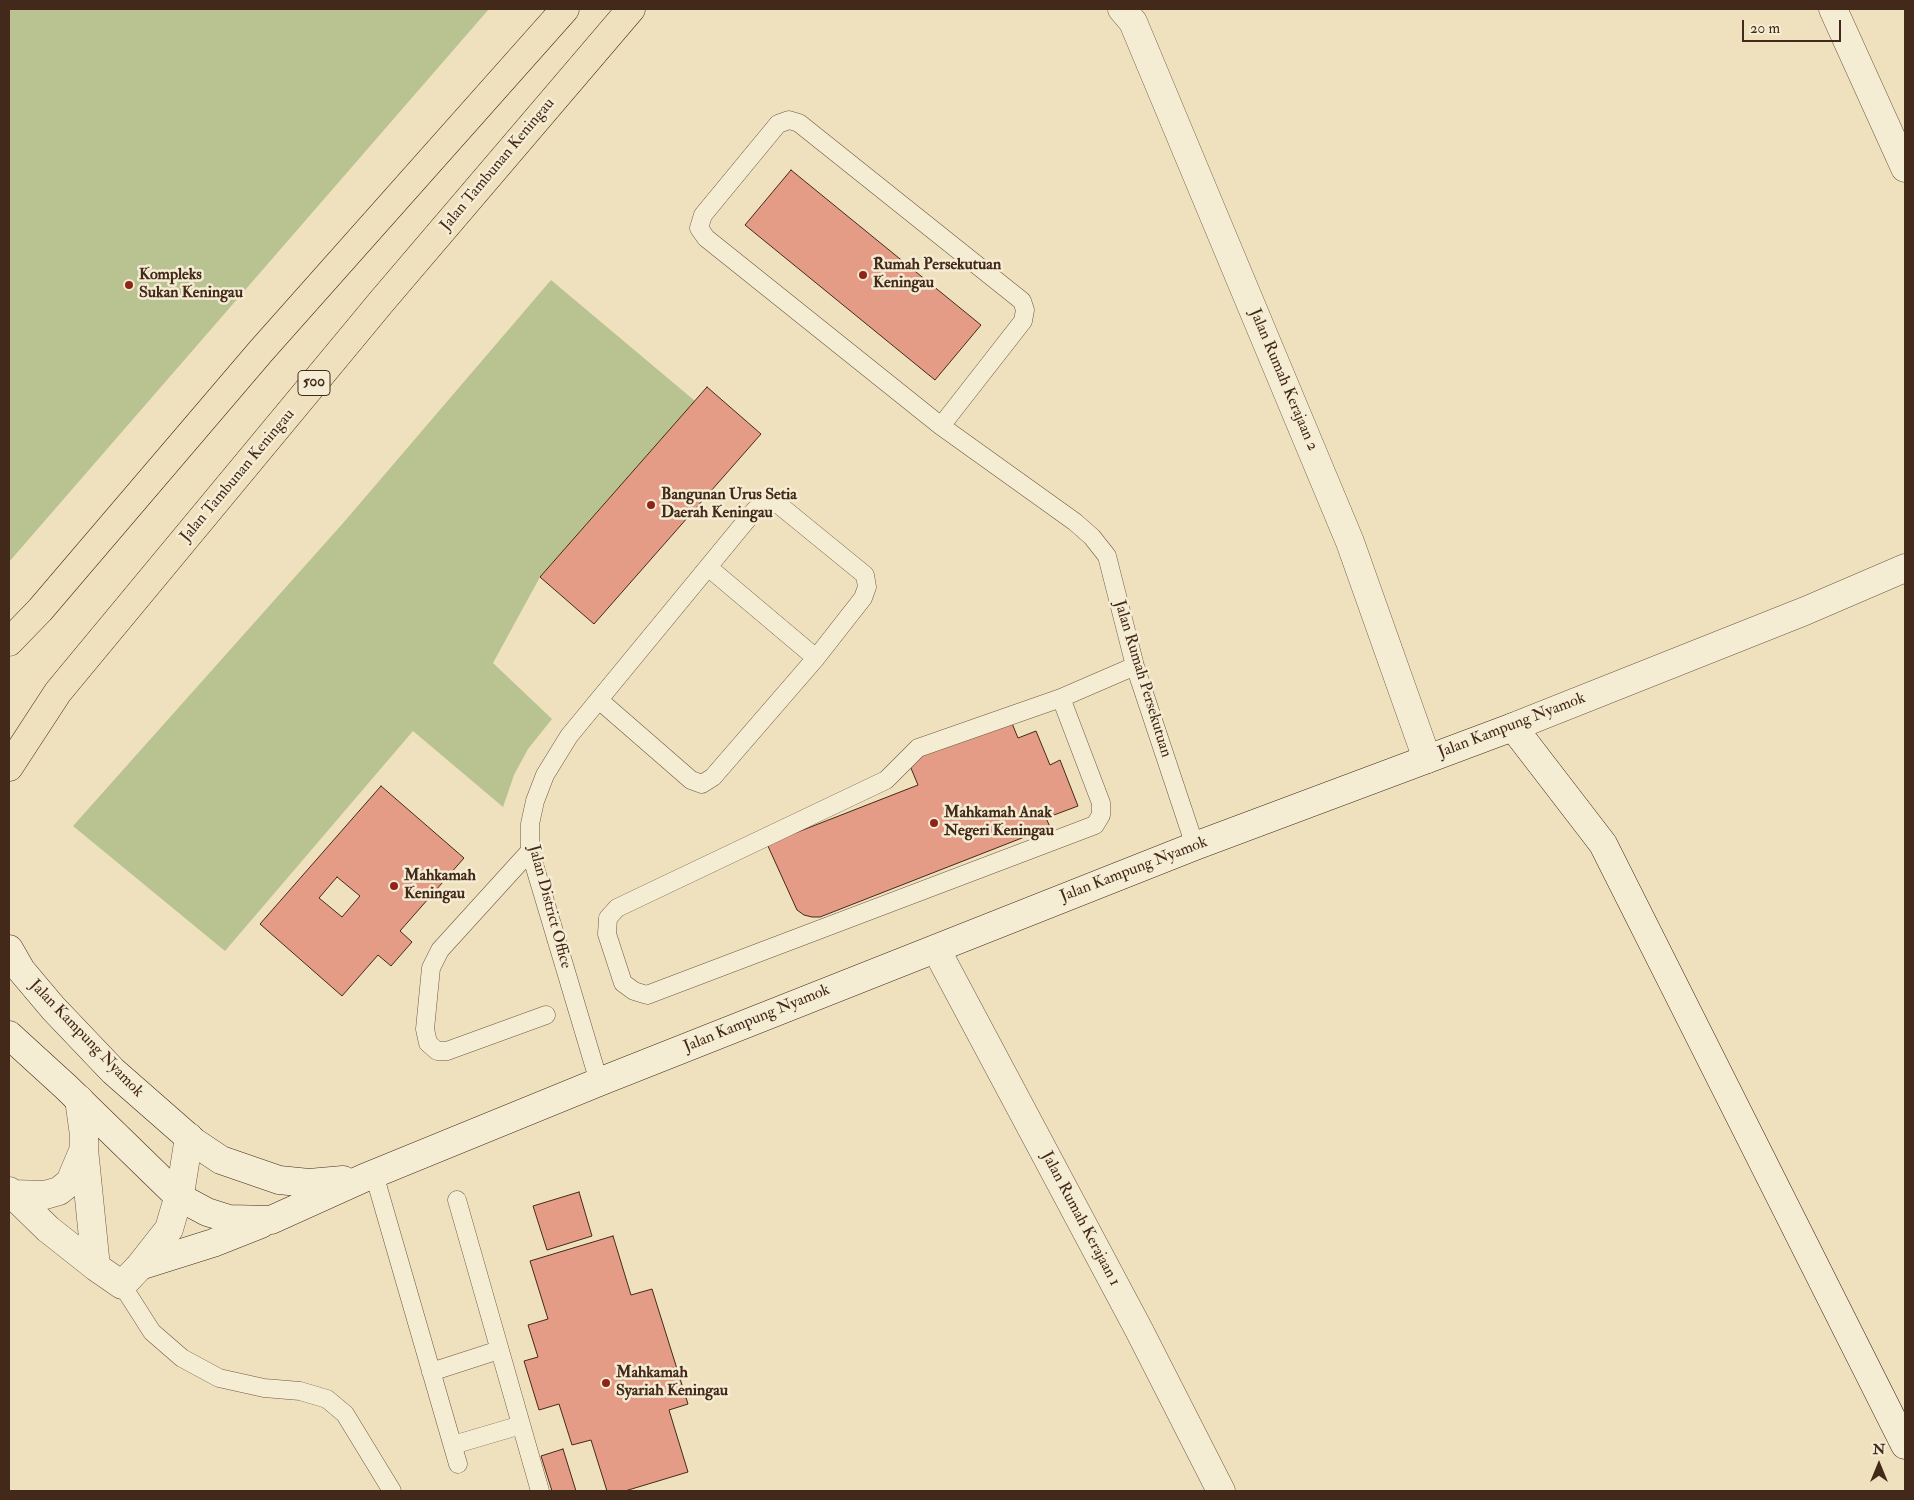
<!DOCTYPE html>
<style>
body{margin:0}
#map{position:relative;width:1914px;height:1500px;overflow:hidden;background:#efe1bd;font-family:"IM FELL Double Pica",serif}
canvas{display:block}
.frame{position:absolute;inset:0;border:10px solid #432919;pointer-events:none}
.north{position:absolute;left:1854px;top:1440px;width:50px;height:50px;-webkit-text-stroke:4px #f5ecd4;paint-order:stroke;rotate:0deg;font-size:14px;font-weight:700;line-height:20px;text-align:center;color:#432919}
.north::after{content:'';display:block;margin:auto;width:18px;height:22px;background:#432919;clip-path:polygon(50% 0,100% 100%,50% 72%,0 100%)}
.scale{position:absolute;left:1742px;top:20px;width:99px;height:22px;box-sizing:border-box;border:2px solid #432919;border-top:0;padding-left:6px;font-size:15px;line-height:18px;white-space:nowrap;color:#432919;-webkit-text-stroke:4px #f5ecd4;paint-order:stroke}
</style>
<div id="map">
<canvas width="1914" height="1500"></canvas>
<div class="frame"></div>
<div class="north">N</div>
<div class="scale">20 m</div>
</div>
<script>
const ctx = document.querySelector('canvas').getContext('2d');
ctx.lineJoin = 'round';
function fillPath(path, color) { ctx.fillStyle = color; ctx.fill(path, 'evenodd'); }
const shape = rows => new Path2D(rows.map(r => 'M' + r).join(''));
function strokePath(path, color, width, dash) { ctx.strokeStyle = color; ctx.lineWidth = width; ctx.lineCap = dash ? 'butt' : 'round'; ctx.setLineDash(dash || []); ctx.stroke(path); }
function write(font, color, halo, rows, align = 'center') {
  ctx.font = font + ' "IM FELL Double Pica",serif'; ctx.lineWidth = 5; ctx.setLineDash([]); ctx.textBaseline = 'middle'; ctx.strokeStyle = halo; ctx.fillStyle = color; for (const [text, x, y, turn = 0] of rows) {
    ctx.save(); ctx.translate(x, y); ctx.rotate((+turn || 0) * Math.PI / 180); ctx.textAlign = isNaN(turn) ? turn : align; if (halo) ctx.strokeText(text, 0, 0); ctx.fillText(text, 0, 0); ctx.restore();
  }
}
const green = shape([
 [9,9,489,9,9,562],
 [551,280,695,401,540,577,493,663,552,719,528,749,514,775,503,807,413,731,225,951,73,826,344,522]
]);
const building = shape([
 [791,170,981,325,935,380,745,225,791,170],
 [707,387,761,434,594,624,540,577,707,387],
 [1011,721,1018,738,1036,731,1050,765,1060,760,1078,806,1046,818,1050,827,820,917,812,917,804,915,797,910,767,844,918,785,908,761,1011,721],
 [381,786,464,858,400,931,412,942,391,966,378,955,342,996,260,924,381,786],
 [337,877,360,896,342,917,319,898,337,877],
 [579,1192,592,1236,547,1250,533,1206,579,1192],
 [613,1236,631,1295,652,1289,688,1404,669,1410,688,1472,625,1491,607,1491,591,1440,572,1445,559,1404,539,1410,524,1361,538,1357,528,1325,548,1319,530,1261,613,1236],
 [563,1449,576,1491,552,1491,541,1456,563,1449]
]);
const lane = shape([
 [941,426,1023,321,1025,310,1022,301,799,123,789,120,778,124,703,215,699,228,706,238,941,426,1075,522,1092,537,1107,556,1135,666,1195,846],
 [708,567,816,658],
 [1061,698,1101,803,1101,815,1095,825,647,995,634,991,623,983,607,934,608,918,617,908,886,780,918,748,1061,698,1135,666],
 [599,700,691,780,702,784,713,777,816,658,863,598,867,587,865,575,778,504,766,504,755,510,569,736,545,775,535,801,530,824,530,851,599,1082],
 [530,851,440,950,431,968,425,1029,428,1043,437,1051,447,1051,546,1015],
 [374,1174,458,1464],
 [457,1200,540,1491],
 [122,1285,152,1332,182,1358,219,1378,264,1388,300,1391,327,1399,345,1414,392,1491],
 [431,1372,499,1350],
 [453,1445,521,1425]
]);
const street = shape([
 [1122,9,1133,22,1350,542,1427,759],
 [1833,9,1905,168],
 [1513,727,1805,611,1905,568],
 [936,949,1139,1330,1221,1491],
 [79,1099,84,1135,84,1149,96,1267],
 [9,1191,48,1229,96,1267,122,1285,140,1266,169,1229,181,1188,189,1137],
 [12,1194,45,1195,59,1191,70,1182,83,1151]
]);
const secondary = shape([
 [9,949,21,970,53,1008,113,1071,194,1142,221,1160,279,1180,309,1183,343,1180],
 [9,1035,66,1087,179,1197,207,1212,229,1219,271,1220,364,1178,599,1082,1195,846,1513,727,1603,844,1905,1445],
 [140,1266,213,1243,261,1224]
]);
const primary = shape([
 [9,642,40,610,261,351,565,9],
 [9,767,58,692,382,301,631,9]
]);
const markers = [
 [863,275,5,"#8f2418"],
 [129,285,5,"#8f2418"],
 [651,505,5,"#8f2418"],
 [934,823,5,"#8f2418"],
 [394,886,5,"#8f2418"],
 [606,1383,5,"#8f2418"]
];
const shields = [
 [314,383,32]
];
const shieldNames = [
 ["500",314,383]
];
const streetNames = [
 ["Jalan Tambunan Keningau",498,165,-50],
 ["Jalan Rumah Kerajaan 2",1283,380,67],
 ["Jalan Tambunan Keningau",238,476,-50],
 ["Jalan Rumah Persekutuan",1142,679,73],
 ["Jalan Kampung Nyamok",1512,726,-21],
 ["Jalan Kampung Nyamok",1134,870,-21],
 ["Jalan District Office",549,907,75],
 ["Jalan Kampung Nyamok",757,1019,-22],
 ["Jalan Kampung Nyamok",86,1039,46],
 ["Jalan Rumah Kerajaan 1",1080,1219,62]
];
const poiNames = [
 ["Rumah Persekutuan",873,266],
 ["Keningau",873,284],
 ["Kompleks",139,276],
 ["Sukan Keningau",139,294],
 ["Bangunan Urus Setia",661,496],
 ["Daerah Keningau",661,514],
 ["Mahkamah Anak",944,814],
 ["Negeri Keningau",944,832],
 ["Mahkamah",404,877],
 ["Keningau",404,895],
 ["Mahkamah",616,1374],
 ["Syariah Keningau",616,1392]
];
fillPath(green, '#b9c391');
fillPath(building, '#e49c87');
strokePath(building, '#432919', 1);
strokePath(lane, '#6e5742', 19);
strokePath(street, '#6e5742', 29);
strokePath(secondary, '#432919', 29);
strokePath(primary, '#432919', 29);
strokePath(lane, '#f5ecd4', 18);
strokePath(street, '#f5ecd4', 28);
strokePath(secondary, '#f5ecd4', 28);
strokePath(primary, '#efe1bd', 28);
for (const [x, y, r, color] of markers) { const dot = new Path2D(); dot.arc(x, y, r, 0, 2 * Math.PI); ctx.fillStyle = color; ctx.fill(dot); strokePath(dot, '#f5ecd4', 2); }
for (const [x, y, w] of shields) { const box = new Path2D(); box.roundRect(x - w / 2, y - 12.5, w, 25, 4); ctx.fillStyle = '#f5ecd4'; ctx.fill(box); strokePath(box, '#432919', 1); }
write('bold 15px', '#432919', null, shieldNames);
write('16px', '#432919', '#f5ecd4', streetNames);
write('bold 16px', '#432919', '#f5ecd4', poiNames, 'left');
</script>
